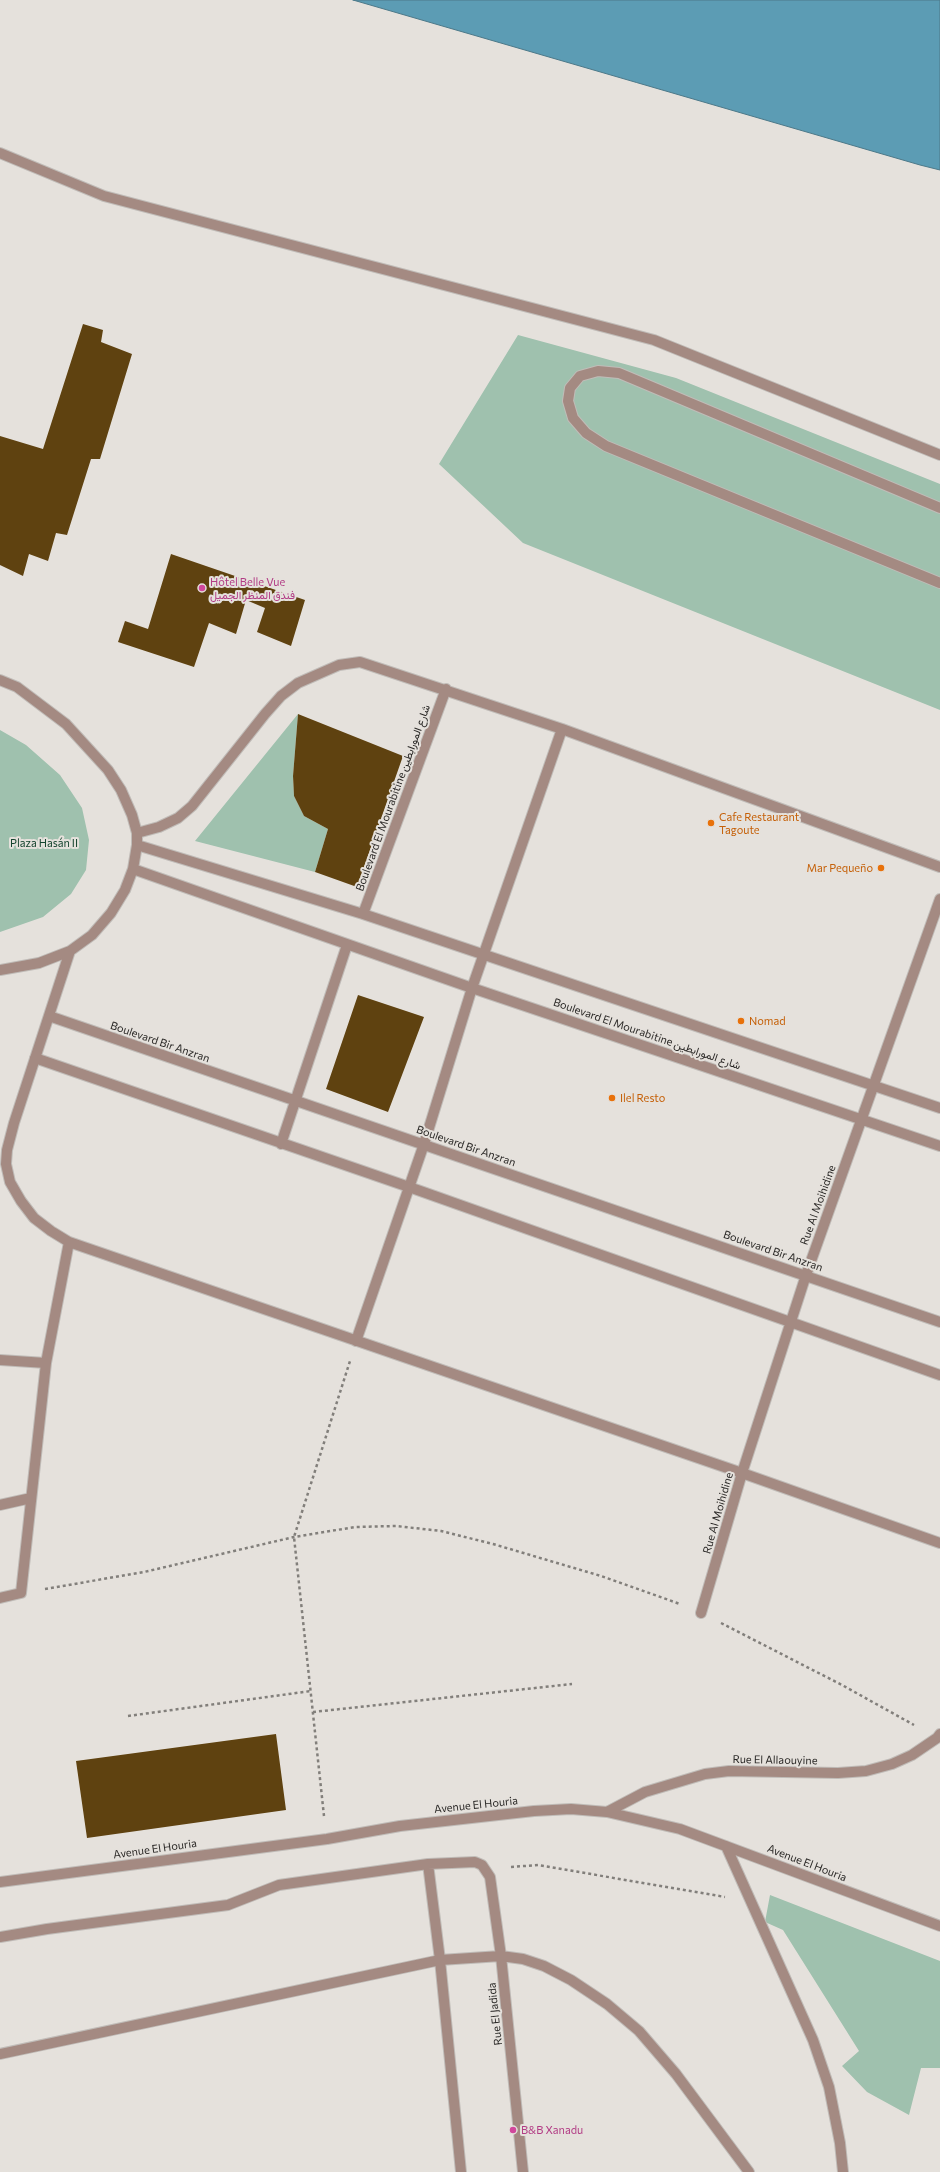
<!DOCTYPE html>
<meta charset="utf-8">
<style>
body{margin:0}
canvas{display:block;background:#e5e1dc}
</style>
<canvas width="940" height="2172"></canvas>
<script>
const ctx = document.querySelector('canvas').getContext('2d');
ctx.lineJoin = 'round';
function fillPath(path, color) { ctx.fillStyle = color; ctx.fill(path, 'evenodd'); }
const shape = rows => new Path2D(rows.map(r => 'M' + r).join(''));
function strokePath(path, color, width, dash) { ctx.strokeStyle = color; ctx.lineWidth = width; ctx.lineCap = dash ? 'butt' : 'round'; ctx.setLineDash(dash || []); ctx.stroke(path); }
function write(font, color, halo, rows, align = 'center') {
  ctx.font = font + ' Commissioner,Vazirmatn,sans-serif'; ctx.lineWidth = 4; ctx.setLineDash([]); ctx.textBaseline = 'middle'; ctx.strokeStyle = halo; ctx.fillStyle = color; for (const [text, x, y, turn = 0] of rows) {
    ctx.save(); ctx.translate(x, y); ctx.rotate((+turn || 0) * Math.PI / 180); ctx.textAlign = isNaN(turn) ? turn : align; if (halo) ctx.strokeText(text, 0, 0); ctx.fillText(text, 0, 0); ctx.restore();
  }
}
const green = shape([
 [518,335,676,378,940,484,940,710,523,543,439,464],
 [298,714,293,776,294,796,304,816,328,829,315,872,195,841],
 [0,730,26,745,60,775,82,808,89,840,86,870,71,894,43,917,0,932],
 [770,1895,940,1961,940,2068,921,2068,909,2115,867,2092,842,2066,859,2051,783,1930,765,1922]
]);
const water = shape([
 [353,0,940,0,940,170,920,165,353,0]
]);
const building = shape([
 [83,324,103,330,101,342,132,354,100,459,91,459,67,535,56,533,48,561,29,554,23,576,0,565,0,436,43,449],
 [171,554,305,600,291,646,257,632,265,608,246,600,236,634,209,623,194,667,118,642,125,621,148,629],
 [298,714,403,756,357,887,315,872,328,829,304,816,294,796,293,776],
 [358,995,424,1017,388,1112,326,1089],
 [276,1734,286,1810,87,1838,76,1761]
]);
const path = shape([
 [45,1589,144,1572,294,1537,355,1527,396,1526,441,1531,493,1544,601,1576,680,1604],
 [721,1623,842,1685,914,1725],
 [313,1712,572,1684],
 [128,1716,311,1691],
 [324,1816,294,1537,350,1361],
 [511,1867,538,1865,725,1897]
]);
const minor = shape([
 [0,153,104,196,654,340,940,455],
 [940,508,619,373,598,371,580,376,570,388,568,401,573,418,586,433,606,446,940,583],
 [0,680,17,687,66,724,108,770,121,790,132,815,137,833,137,845,133,869,125,890,111,913,92,935,70,951,39,963,0,970],
 [137,833,159,827,178,818,192,806,265,714,281,696,298,683,339,665,360,662,562,729,940,867],
 [137,845,363,914,940,1108],
 [133,869,472,988,940,1146],
 [363,914,446,689],
 [70,951,14,1123,7,1150,6,1164,10,1182,21,1201,34,1218,51,1231,69,1242,742,1473,940,1543],
 [49,1016,940,1322],
 [35,1058,409,1187,940,1375],
 [281,1144,347,945],
 [356,1341,424,1144,472,988,562,729],
 [0,1360,46,1363,69,1242],
 [0,1505,31,1498],
 [0,1598,21,1593,46,1363],
 [701,1613,742,1473,806,1275,940,899],
 [607,1812,645,1792,705,1774,729,1771,838,1773,866,1771,892,1764,912,1755,937,1738,940,1734],
 [726,1846,813,2040,829,2087,840,2143,843,2172],
 [428,1864,440,1960,461,2172],
 [0,1882,327,1839,400,1826,534,1811,571,1809,607,1812,680,1829,940,1926],
 [0,1937,47,1929,228,1905,279,1885,428,1864,475,1862,482,1865,490,1877,501,1956,523,2172],
 [0,2054,440,1960,501,1956,523,1959,544,1966,571,1980,607,2004,639,2031,676,2074,749,2172]
]);
const markers = [
 [202,588,4,"#d1479c"],
 [711,823,4,"#e8710a"],
 [881,868,4,"#e8710a"],
 [741,1021,4,"#e8710a"],
 [612,1098,4,"#e8710a"],
 [513,2130,4,"#d1479c"]
];
const hotelNames = [
 ["Hôtel Belle Vue",210,582],
 ["فندق المنظر الجميل",210,595],
 ["B&B Xanadu",521,2130]
];
const streetNames = [
 ["Boulevard El Mourabitine شارع المورابطين",393,798,-70],
 ["Boulevard El Mourabitine شارع المورابطين",647,1034,19],
 ["Boulevard Bir Anzran",160,1042,19],
 ["Boulevard Bir Anzran",466,1146,19],
 ["Rue Al Moihidine",818,1205,-70],
 ["Boulevard Bir Anzran",773,1251,19],
 ["Rue Al Moihidine",718,1513,-74],
 ["Rue El Allaouyine",775,1760,1],
 ["Avenue El Houria",476,1805,-6],
 ["Avenue El Houria",155,1849,-8],
 ["Avenue El Houria",807,1863,21],
 ["Rue El Jadida",495,2014,-96]
];
const foodNames = [
 ["Cafe Restaurant",719,817],
 ["Tagoute",719,830],
 ["Mar Pequeño",873,868,"right"],
 ["Nomad",749,1021],
 ["Ilel Resto",620,1098]
];
const parkNames = [
 ["Plaza Hasán II",44,843]
];
fillPath(green, '#9fc1ae');
fillPath(water, '#5c9cb4');
strokePath(water, '#4d7989', 1);
fillPath(building, '#5f4210');
strokePath(minor, '#c0bcb8', 12);
strokePath(path, '#827f7b', 2.5, [3, 3]);
strokePath(minor, '#a48a82', 10);
for (const [x, y, r, color] of markers) { const dot = new Path2D(); dot.arc(x, y, r, 0, 2 * Math.PI); ctx.fillStyle = color; ctx.fill(dot); strokePath(dot, '#e5e1dc', 1.5); }
write('11px', '#b23c85', '#e5e1dc', hotelNames, 'left');
write('11px', '#2a2826', '#e5e1dc', streetNames);
write('11px', '#c56008', '#e5e1dc', foodNames, 'left');
write('11px', '#15442e', '#e5e1dc', parkNames);
</script>
